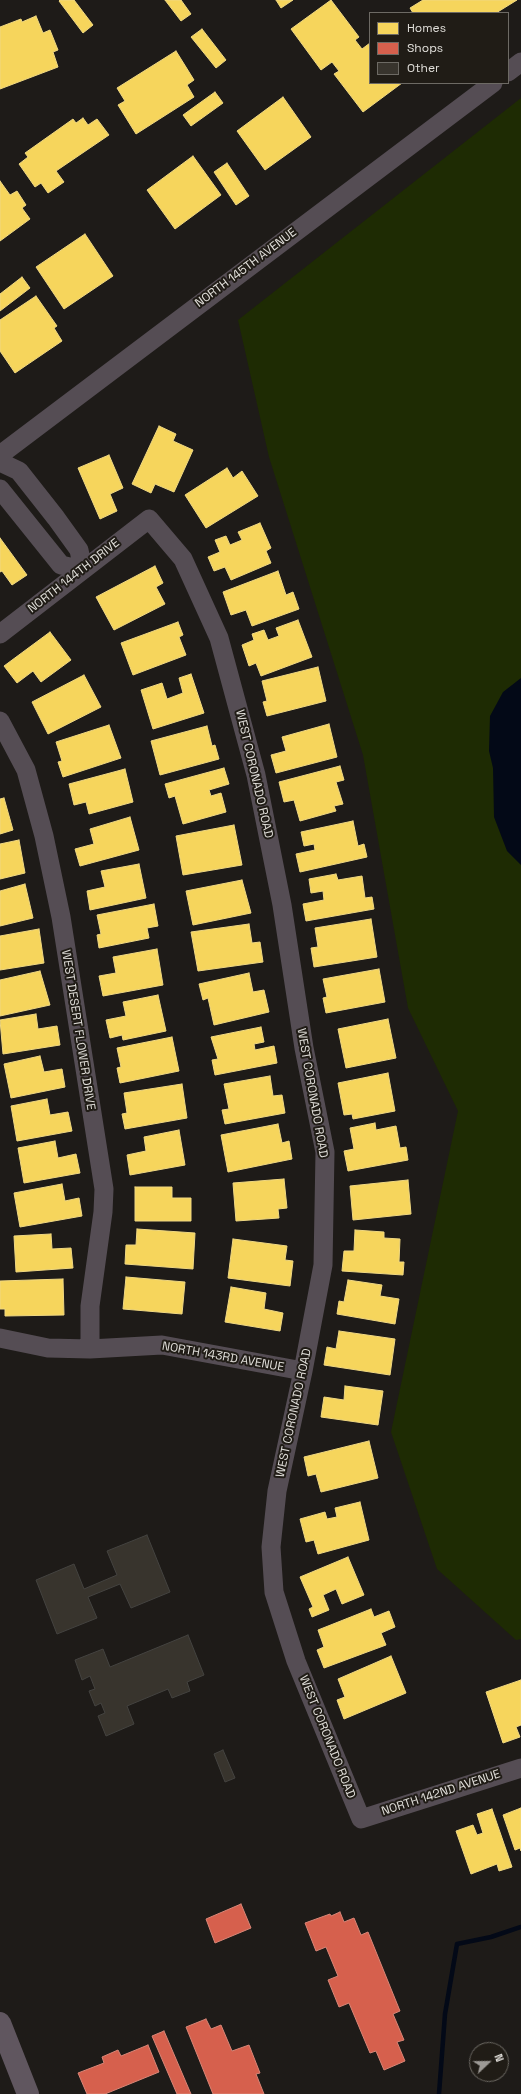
<!DOCTYPE html>
<style>
body{margin:0}
#map{position:relative;width:521px;height:2094px;overflow:hidden;background:#1e1b18;font-family:"Space Grotesk",sans-serif}
canvas{display:block}
.legend{position:absolute;left:369px;top:12px;width:140px;height:72px;box-sizing:border-box;background:#201c16;border:1px solid #6d6a64;margin:0;padding:5px 7px;list-style:none;font-size:12px;color:#e1dfda}
.legend li{display:flex;align-items:center;gap:8px;height:20px}
.legend b{width:20px;border:1px solid #6d6a64}
.north{position:absolute;left:469px;top:2042px;width:40px;height:40px;box-sizing:border-box;background:#201c16;border:1px solid #6d6a64;border-radius:50%;rotate:68deg;font-size:11px;font-weight:700;line-height:16px;text-align:center;color:#e1dfda}
.north::after{content:'';display:block;margin:auto;width:14px;height:18px;background:#9d9a96;clip-path:polygon(50% 0,100% 100%,50% 72%,0 100%)}
</style>
<div id="map">
<canvas width="521" height="2094"></canvas>
<ul class="legend">
<li><b style="height:11px;background:#f6d55c"></b>Homes</li>
<li><b style="height:11px;background:#d6604d"></b>Shops</li>
<li><b style="height:11px;background:#38342d"></b>Other</li>
</ul>
<div class="north">N</div>
</div>
<script>
const ctx = document.querySelector('canvas').getContext('2d');
ctx.lineJoin = 'round';
function fillPath(path, color) { ctx.fillStyle = color; ctx.fill(path, 'evenodd'); }
const shape = rows => new Path2D(rows.map(r => 'M' + r).join(''));
function strokePath(path, color, width, dash) { ctx.strokeStyle = color; ctx.lineWidth = width; ctx.lineCap = dash ? 'butt' : 'round'; ctx.setLineDash(dash || []); ctx.stroke(path); }
function write(font, color, halo, rows, align = 'center') {
  ctx.font = font + ' "Space Grotesk",sans-serif'; ctx.lineWidth = 4; ctx.setLineDash([]); ctx.textBaseline = 'middle'; ctx.strokeStyle = halo; ctx.fillStyle = color; for (const [text, x, y, turn = 0] of rows) {
    ctx.save(); ctx.translate(x, y); ctx.rotate((+turn || 0) * Math.PI / 180); ctx.textAlign = isNaN(turn) ? turn : align; if (halo) ctx.strokeText(text, 0, 0); ctx.fillText(text, 0, 0); ctx.restore();
  }
}
const green = shape([
 [521,98,521,1639,516,1640,437,1569,391,1432,458,1111,408,1008,363,755,269,457,238,320]
]);
const water = shape([
 [521,678,521,865,507,851,494,817,493,768,489,751,490,716,503,692]
]);
const homes = shape([
 [60,0,74,0,93,25,83,33,59,1,60,0],
 [165,0,181,0,191,14,181,21,165,0],
 [276,0,293,0,281,8,276,0],
 [331,0,359,37,355,40,362,49,370,43,370,83,402,83,363,112,334,74,339,71,332,62,321,70,291,29,331,0],
 [423,0,517,0,496,13,413,13,410,8,423,0],
 [36,16,43,33,50,30,58,50,53,52,58,67,0,89,0,27,21,19,22,22,36,16],
 [202,29,226,60,216,68,191,37,202,29],
 [176,51,194,80,187,85,194,97,136,134,118,105,125,101,117,88,176,51],
 [215,92,223,103,191,126,183,115,215,92],
 [283,97,311,137,265,170,237,131,283,97],
 [83,118,88,125,97,119,109,135,56,171,64,182,48,193,41,183,35,187,19,164,28,157,25,153,73,119,76,123,83,118],
 [193,156,221,195,175,229,147,190,193,156],
 [227,163,249,196,236,205,214,172,227,163],
 [0,181,10,195,17,191,26,205,22,208,30,219,0,241,0,181],
 [85,234,113,276,64,309,36,267,85,234],
 [22,277,30,288,0,311,0,294,22,277],
 [36,296,57,326,54,328,62,341,15,373,0,351,0,320,36,296],
 [159,426,176,434,173,441,193,450,174,492,155,484,151,493,132,484,159,426],
 [109,455,123,488,110,494,117,511,100,519,78,468,109,455],
 [227,468,233,478,242,471,258,496,206,528,185,495,227,468],
 [260,523,271,548,266,551,271,563,231,580,225,567,214,571,208,557,220,552,215,540,226,536,230,545,242,540,238,532,260,523],
 [0,538,27,575,12,585,2,571,0,572,0,538],
 [155,566,163,583,156,587,165,604,114,630,96,597,155,566],
 [278,571,286,595,293,592,299,609,252,626,246,610,231,615,223,592,278,571],
 [298,620,312,657,261,676,256,663,249,666,242,645,254,640,252,634,264,630,268,640,279,636,276,628,298,620],
 [178,622,183,635,179,637,186,655,133,675,121,643,178,622],
 [50,632,71,660,41,682,33,671,17,683,4,666,50,632],
 [318,667,326,701,267,716,263,702,267,701,262,681,318,667],
 [191,674,204,713,153,729,141,690,162,683,167,699,183,693,179,678,191,674],
 [84,675,101,707,48,734,32,702,84,675],
 [329,724,337,757,276,773,271,755,286,751,282,737,329,724],
 [109,725,121,758,63,777,58,762,62,761,56,742,109,725],
 [207,726,212,746,215,745,219,759,160,775,151,741,207,726],
 [340,766,344,780,336,782,343,804,334,806,336,811,300,821,294,800,284,802,279,782,340,766],
 [224,768,229,784,209,790,211,796,221,793,226,812,183,824,175,796,169,798,165,784,224,768],
 [125,769,133,802,89,814,86,802,74,805,69,784,125,769],
 [4,798,13,830,0,834,0,799,4,798],
 [130,817,139,850,80,866,75,849,94,844,90,829,130,817],
 [353,821,358,846,364,844,367,857,300,872,296,854,315,850,314,844,304,846,301,832,353,821],
 [234,825,242,865,183,875,176,836,234,825],
 [19,840,25,873,0,879,0,844,19,840],
 [139,864,146,898,90,910,87,891,105,887,101,871,139,864],
 [336,874,338,880,362,876,365,898,372,897,374,909,306,921,303,904,324,900,323,891,311,893,309,879,336,874],
 [242,880,251,913,193,925,186,891,242,880],
 [25,884,33,918,0,926,0,891,25,884],
 [154,904,158,926,147,928,149,938,99,948,97,935,101,934,97,915,154,904],
 [371,919,377,957,314,967,311,948,318,947,315,928,371,919],
 [249,924,252,943,260,942,263,962,198,971,191,932,249,924],
 [39,929,44,963,0,970,0,936,39,929],
 [157,949,163,985,103,996,99,976,116,973,113,957,157,949],
 [379,969,385,1002,326,1013,323,998,327,997,323,979,379,969],
 [40,971,50,1005,0,1016,0,980,40,971],
 [249,973,253,992,264,990,269,1012,214,1025,208,998,203,1000,199,984,249,973],
 [158,995,166,1031,123,1040,122,1035,110,1038,106,1020,126,1016,123,1002,158,995],
 [36,1014,38,1029,57,1026,60,1045,3,1054,0,1020,36,1014],
 [388,1019,396,1058,346,1068,338,1029,388,1019],
 [261,1027,264,1042,254,1044,255,1050,274,1046,277,1063,215,1075,212,1060,218,1059,211,1037,261,1027],
 [172,1037,179,1071,120,1083,117,1068,121,1067,117,1048,172,1037],
 [40,1056,44,1072,62,1069,65,1087,11,1098,4,1064,40,1056],
 [388,1073,395,1111,353,1119,352,1114,344,1115,338,1083,388,1073],
 [270,1076,273,1096,282,1095,285,1113,225,1124,222,1110,229,1109,224,1084,270,1076],
 [182,1084,187,1118,125,1129,122,1114,127,1113,124,1093,182,1084],
 [47,1099,50,1115,68,1112,72,1131,17,1141,11,1106,47,1099],
 [375,1123,376,1130,396,1126,400,1148,406,1147,408,1160,348,1171,344,1151,354,1149,350,1128,375,1123],
 [278,1124,282,1143,289,1141,292,1159,228,1172,221,1135,278,1124],
 [179,1130,185,1165,130,1175,127,1155,146,1151,144,1137,179,1130],
 [55,1141,58,1158,76,1154,80,1173,24,1183,18,1148,55,1141],
 [284,1179,287,1208,278,1209,279,1218,236,1221,233,1183,284,1179],
 [408,1180,411,1214,353,1220,350,1186,408,1180],
 [62,1184,65,1201,79,1198,82,1216,20,1227,14,1193,62,1184],
 [135,1187,172,1187,172,1198,191,1198,191,1221,135,1221,135,1187],
 [137,1229,195,1233,193,1269,125,1264,126,1245,136,1245,137,1229],
 [355,1230,384,1232,384,1238,400,1239,399,1262,404,1262,403,1275,342,1271,344,1251,354,1251,355,1230],
 [51,1234,52,1249,71,1248,73,1268,16,1272,14,1236,51,1234],
 [233,1239,287,1246,285,1260,293,1261,290,1286,228,1278,233,1239],
 [126,1277,185,1282,182,1314,123,1309,126,1277],
 [63,1279,64,1315,5,1316,5,1309,0,1309,0,1281,63,1279],
 [348,1280,382,1285,380,1296,399,1299,395,1324,337,1314,339,1301,344,1302,348,1280],
 [231,1287,266,1293,264,1309,283,1313,280,1331,225,1322,231,1287],
 [339,1331,395,1339,390,1375,324,1365,327,1347,336,1349,339,1331],
 [345,1386,383,1391,378,1425,321,1417,324,1397,344,1400,345,1386],
 [369,1441,378,1478,321,1492,316,1474,308,1476,304,1457,369,1441],
 [360,1502,369,1540,318,1554,314,1540,306,1542,300,1519,325,1512,327,1519,337,1517,335,1508,360,1502],
 [348,1557,364,1595,342,1604,336,1589,323,1595,329,1610,312,1617,309,1609,313,1607,300,1577,348,1557],
 [371,1609,374,1617,389,1611,395,1627,381,1633,386,1645,324,1668,317,1650,324,1647,318,1630,371,1609],
 [391,1656,406,1693,344,1719,337,1700,345,1697,338,1679,391,1656],
 [521,1680,521,1725,516,1727,520,1737,503,1743,486,1692,521,1680],
 [521,1808,521,1851,520,1848,515,1850,503,1815,521,1808],
 [492,1809,512,1867,499,1871,497,1864,471,1874,456,1831,473,1825,477,1835,483,1833,477,1814,492,1809]
]);
const shops = shape([
 [241,1904,251,1928,215,1943,206,1919,241,1904],
 [340,1912,344,1922,354,1918,361,1935,368,1932,400,2011,393,2014,404,2040,397,2042,405,2061,384,2070,376,2051,370,2053,349,2003,339,2007,328,1980,338,1976,326,1947,316,1951,305,1923,330,1914,331,1916,340,1912],
 [206,2019,211,2029,221,2025,232,2051,249,2045,260,2073,256,2074,264,2094,213,2094,186,2027,206,2019],
 [164,2031,191,2094,177,2094,152,2036,164,2031],
 [148,2045,159,2072,105,2094,87,2094,78,2073,104,2063,102,2057,118,2050,121,2056,148,2045]
]);
const stream = shape([
 [439,2094,445,2014,457,1944,491,1937,521,1927]
]);
const building = shape([
 [147,1535,170,1592,131,1608,120,1584,88,1597,97,1618,57,1634,36,1580,74,1564,84,1589,117,1575,107,1551,147,1535],
 [188,1635,204,1675,187,1682,190,1691,172,1698,168,1689,127,1706,134,1724,106,1736,98,1716,105,1713,101,1703,95,1706,89,1691,95,1689,90,1676,82,1680,75,1660,103,1649,110,1667,188,1635],
 [223,1750,235,1778,225,1782,214,1754,223,1750]
]);
const street = shape([
 [508,72,521,62],
 [0,455,493,83],
 [0,462,19,471,56,518,79,550,83,570,61,565,0,489],
 [0,634,149,519,183,559,219,638,256,775,282,905,304,1048,325,1152,323,1265,303,1371,277,1491,271,1547,274,1592,296,1661,361,1819,521,1768],
 [0,721,26,770,44,836,61,917,104,1189,103,1212,90,1306,90,1349],
 [0,1338,48,1348,90,1349,162,1345,303,1371]
]);
const primary = shape([
 [0,2023,28,2094]
]);
const streetNames = [
 ["NORTH 145TH AVENUE",246,268,-37],
 ["NORTH 144TH DRIVE",74,576,-38],
 ["WEST CORONADO ROAD",254,774,77],
 ["WEST DESERT FLOWER DRIVE",78,1030,81],
 ["WEST CORONADO ROAD",312,1093,80],
 ["NORTH 143RD AVENUE",223,1357,10],
 ["WEST CORONADO ROAD",294,1413,-78],
 ["WEST CORONADO ROAD",327,1737,68],
 ["NORTH 142ND AVENUE",441,1793,-18]
];
fillPath(green, '#1e2b03');
fillPath(water, '#030917');
fillPath(homes, '#f6d55c');
strokePath(homes, '#f0d882', 1);
fillPath(shops, '#d6604d');
strokePath(shops, '#d98677', 1);
strokePath(stream, '#030917', 4.5);
fillPath(building, '#38342d');
strokePath(building, '#444340', 1);
strokePath(street, '#554d54', 19);
strokePath(primary, '#60565f', 22);
write('12px', '#e1dfda', '#201c16', streetNames);
</script>
